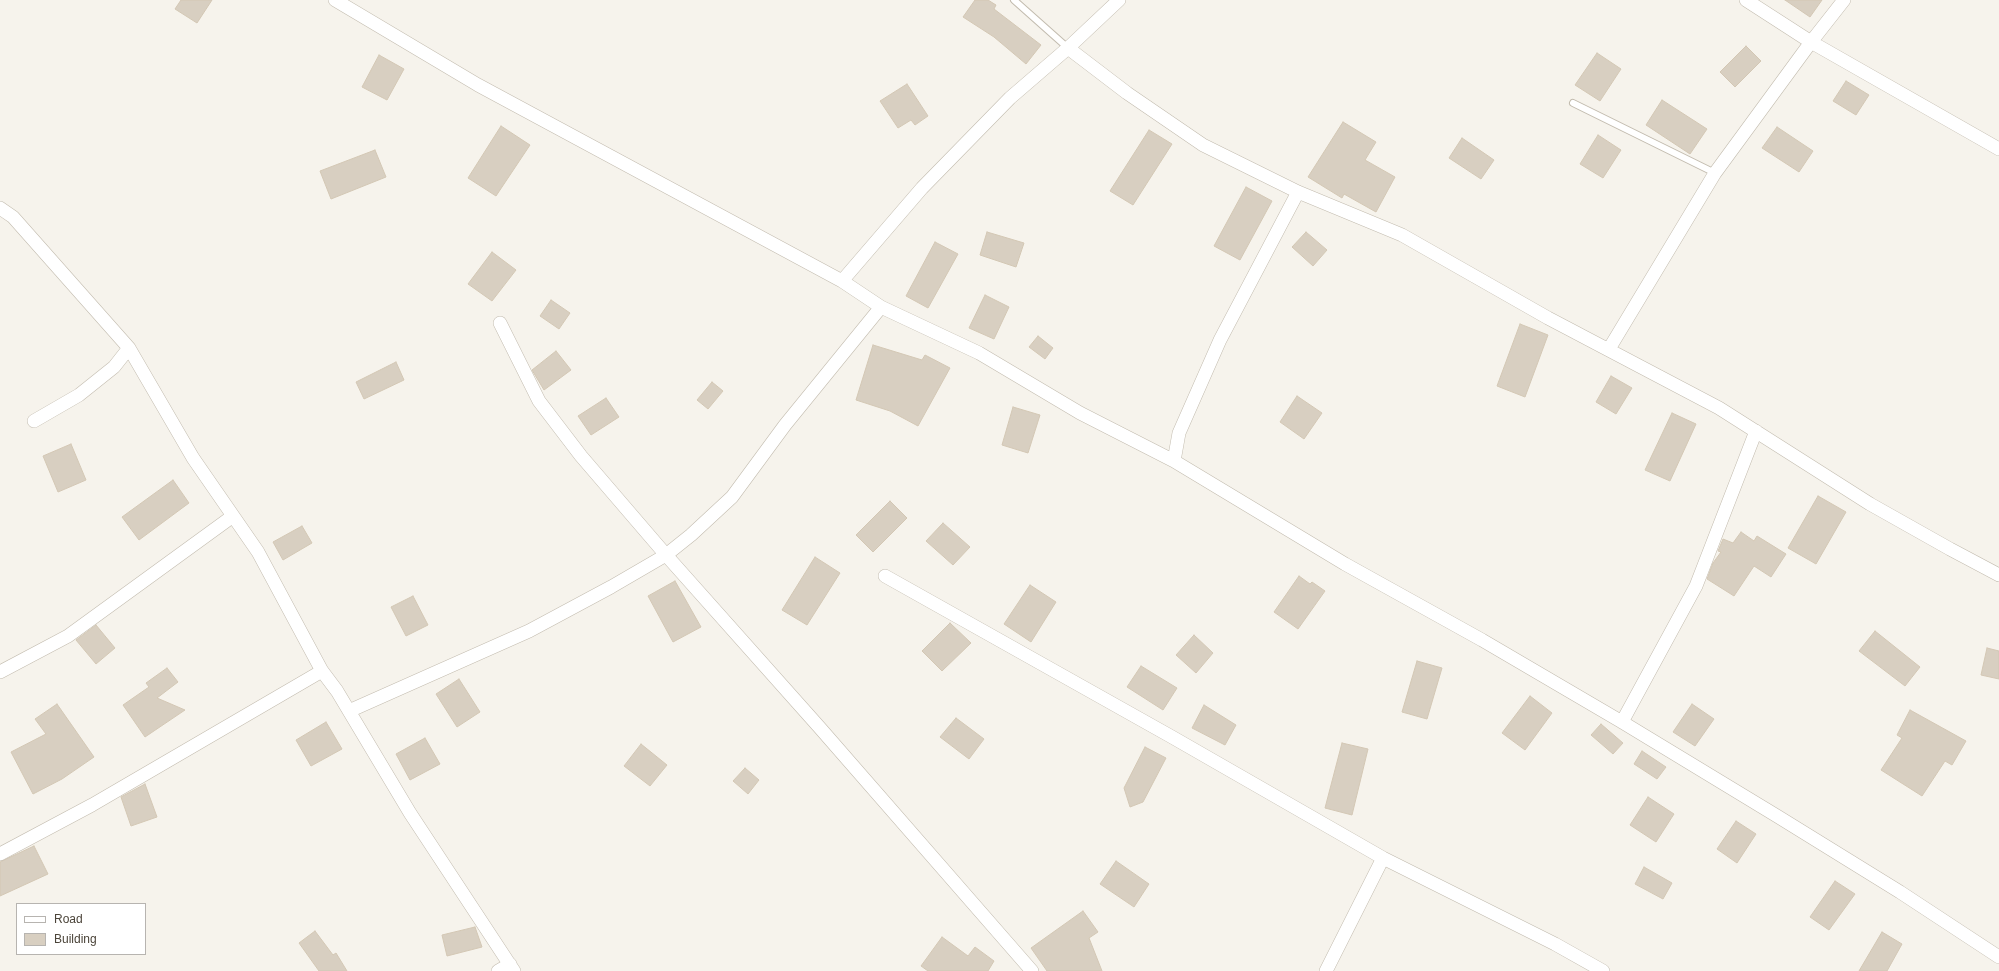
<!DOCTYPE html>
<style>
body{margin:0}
#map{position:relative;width:1999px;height:971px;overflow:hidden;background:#f6f3ec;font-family:Helvetica,sans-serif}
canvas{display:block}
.legend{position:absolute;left:16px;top:903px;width:130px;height:52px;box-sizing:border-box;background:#fff;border:1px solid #b7b4b0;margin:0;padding:5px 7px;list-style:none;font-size:12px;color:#4b4439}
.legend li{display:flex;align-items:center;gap:8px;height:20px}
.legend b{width:20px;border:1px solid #b7b4b0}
</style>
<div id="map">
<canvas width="1999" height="971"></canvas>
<ul class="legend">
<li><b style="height:5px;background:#fff"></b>Road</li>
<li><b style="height:11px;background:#d8cfc1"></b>Building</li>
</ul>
</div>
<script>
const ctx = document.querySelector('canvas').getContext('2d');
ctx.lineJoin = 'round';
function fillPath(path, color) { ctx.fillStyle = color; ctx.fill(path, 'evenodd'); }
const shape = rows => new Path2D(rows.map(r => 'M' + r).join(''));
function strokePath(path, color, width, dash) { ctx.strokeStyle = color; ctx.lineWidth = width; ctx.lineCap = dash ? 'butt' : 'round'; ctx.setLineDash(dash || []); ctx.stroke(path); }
const building = shape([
 [181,0,212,0,197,23,175,9,181,0],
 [975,0,988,0,996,5,994,9,1041,45,1026,64,994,37,963,17,975,0],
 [1785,0,1822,0,1810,17,1785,0],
 [1746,46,1761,61,1735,87,1720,72,1746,46],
 [1597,53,1621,69,1600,101,1575,85,1597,53],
 [379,55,404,69,387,100,362,87,379,55],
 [1846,81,1869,95,1856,115,1833,101,1846,81],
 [907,84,928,116,915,125,911,120,898,128,880,101,907,84],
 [1662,100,1707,129,1690,154,1646,125,1662,100],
 [1343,122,1376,142,1365,160,1395,177,1376,212,1344,194,1342,198,1308,177,1343,122],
 [501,126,530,145,496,196,468,178,501,126],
 [1777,127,1813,151,1799,172,1762,148,1777,127],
 [1149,130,1172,144,1133,205,1110,191,1149,130],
 [1598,135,1621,150,1603,178,1580,164,1598,135],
 [1462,138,1494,160,1481,179,1449,158,1462,138],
 [375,150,386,177,331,199,320,171,375,150],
 [1246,187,1272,201,1240,260,1214,246,1246,187],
 [987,232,1024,243,1016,267,980,255,987,232],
 [1306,232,1327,250,1313,266,1292,247,1306,232],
 [935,242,958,254,928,308,906,296,935,242],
 [492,252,516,270,492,301,468,284,492,252],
 [985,295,1009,307,994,339,969,328,985,295],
 [551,300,570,313,559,329,540,316,551,300],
 [1520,324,1548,335,1525,397,1497,386,1520,324],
 [1038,336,1053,348,1045,359,1029,347,1038,336],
 [873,345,922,360,925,355,950,368,918,426,890,411,856,400,873,345],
 [556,351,571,370,544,390,532,370,556,351],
 [396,362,404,380,364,399,356,382,396,362],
 [1611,376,1632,388,1616,414,1596,402,1611,376],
 [712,382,723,391,708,409,697,400,712,382],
 [1297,396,1322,413,1304,439,1280,422,1297,396],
 [606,398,619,417,591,435,578,416,606,398],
 [1013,407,1040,415,1028,453,1002,445,1013,407],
 [1672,413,1696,424,1670,481,1645,470,1672,413],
 [71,444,86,480,58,492,43,456,71,444],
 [173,480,189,503,139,540,122,517,173,480],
 [1818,496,1846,512,1816,564,1788,548,1818,496],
 [890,501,907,518,873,552,856,535,890,501],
 [943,523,970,547,953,565,926,541,943,523],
 [302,526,312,543,283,560,273,542,302,526],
 [1741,532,1754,541,1757,536,1786,554,1771,577,1754,566,1734,596,1707,579,1713,563,1721,552,1718,551,1723,539,1733,543,1741,532],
 [815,557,840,573,807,625,782,610,815,557],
 [1299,576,1310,584,1312,582,1325,591,1298,629,1274,612,1299,576],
 [675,581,701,627,673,642,648,596,675,581],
 [1030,585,1056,602,1031,642,1004,624,1030,585],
 [413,596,428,625,406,636,391,607,413,596],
 [950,623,971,643,942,671,922,651,950,623],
 [96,625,115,648,96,664,76,640,96,625],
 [1875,631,1920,667,1905,686,1859,651,1875,631],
 [1194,635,1213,653,1196,673,1176,655,1194,635],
 [1987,648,1999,651,1999,679,1981,675,1987,648],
 [1417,661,1442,668,1427,719,1402,712,1417,661],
 [1141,666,1177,688,1163,710,1127,687,1141,666],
 [167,668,178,682,157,698,185,710,145,737,123,705,149,687,146,683,167,668],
 [459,679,480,712,457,727,436,694,459,679],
 [1530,696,1552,713,1525,750,1502,733,1530,696],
 [57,704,94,757,62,779,33,794,11,752,46,734,35,719,57,704],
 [1692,704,1714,719,1695,746,1673,732,1692,704],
 [1204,705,1236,725,1225,745,1192,728,1204,705],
 [1910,710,1966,741,1952,765,1945,761,1922,796,1881,770,1902,738,1897,735,1910,710],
 [956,718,984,739,969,759,940,737,956,718],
 [326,722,342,749,311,766,296,740,326,722],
 [1601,724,1623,743,1613,754,1591,735,1601,724],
 [425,738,440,764,410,780,396,754,425,738],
 [1342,743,1368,749,1352,815,1325,808,1342,743],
 [641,744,667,765,650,786,624,766,641,744],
 [1145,747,1166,758,1143,802,1130,807,1124,788,1145,747],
 [1642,751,1666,767,1657,779,1634,764,1642,751],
 [745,768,759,780,748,794,733,781,745,768],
 [145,784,157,817,131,826,121,797,145,784],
 [1648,797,1674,814,1656,842,1630,825,1648,797],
 [1736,821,1756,834,1737,863,1717,849,1736,821],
 [34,846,48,874,0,896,0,862,34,846],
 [1116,861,1149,884,1134,907,1100,884,1116,861],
 [1644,867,1672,883,1663,899,1635,884,1644,867],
 [1835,881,1855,894,1829,930,1810,917,1835,881],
 [1083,911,1098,932,1089,938,1102,971,1047,971,1031,948,1083,911],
 [475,927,482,947,447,956,442,935,475,927],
 [315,931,333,955,336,953,347,971,319,971,299,943,315,931],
 [1882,932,1902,944,1887,971,1859,971,1882,932],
 [942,937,968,956,975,947,994,961,988,971,928,971,921,966,942,937]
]);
const service = shape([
 [1014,0,1068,48],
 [1573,103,1715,173]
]);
const minor = shape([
 [335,0,478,85,842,281],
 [1746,0,1811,42,1999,149],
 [1068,48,1119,0],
 [0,208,13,217,129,348,193,458,258,552,322,671,337,691,410,813,514,971],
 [500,323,539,401,581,456,666,555,820,728,1032,971],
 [1609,349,1715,173,1811,42,1844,0],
 [34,421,79,395,114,367,129,348],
 [1174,461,1179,433,1220,340,1298,192],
 [1999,575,1950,549,1870,504,1719,408,1548,318,1402,235,1298,192,1203,145,1127,93,1068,48,1010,98,922,188,842,281,881,307,979,353,1080,413,1174,461,1345,564,1482,640,1622,722,1777,816,1900,892,1999,957],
 [885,576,1172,737,1383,858,1555,944,1603,971],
 [0,672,68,636,233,516],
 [349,711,529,631,611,587,666,555,691,535,732,497,785,425,881,307],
 [1622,722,1696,586,1756,431],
 [0,854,92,805,322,671],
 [498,971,510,964],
 [1326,971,1383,858]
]);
fillPath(building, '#d8cfc1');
strokePath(building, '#d3c7b4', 1);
strokePath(service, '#c2bbae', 8);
strokePath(minor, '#c2bbae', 14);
strokePath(service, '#fff', 6);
strokePath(minor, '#fff', 13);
</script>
